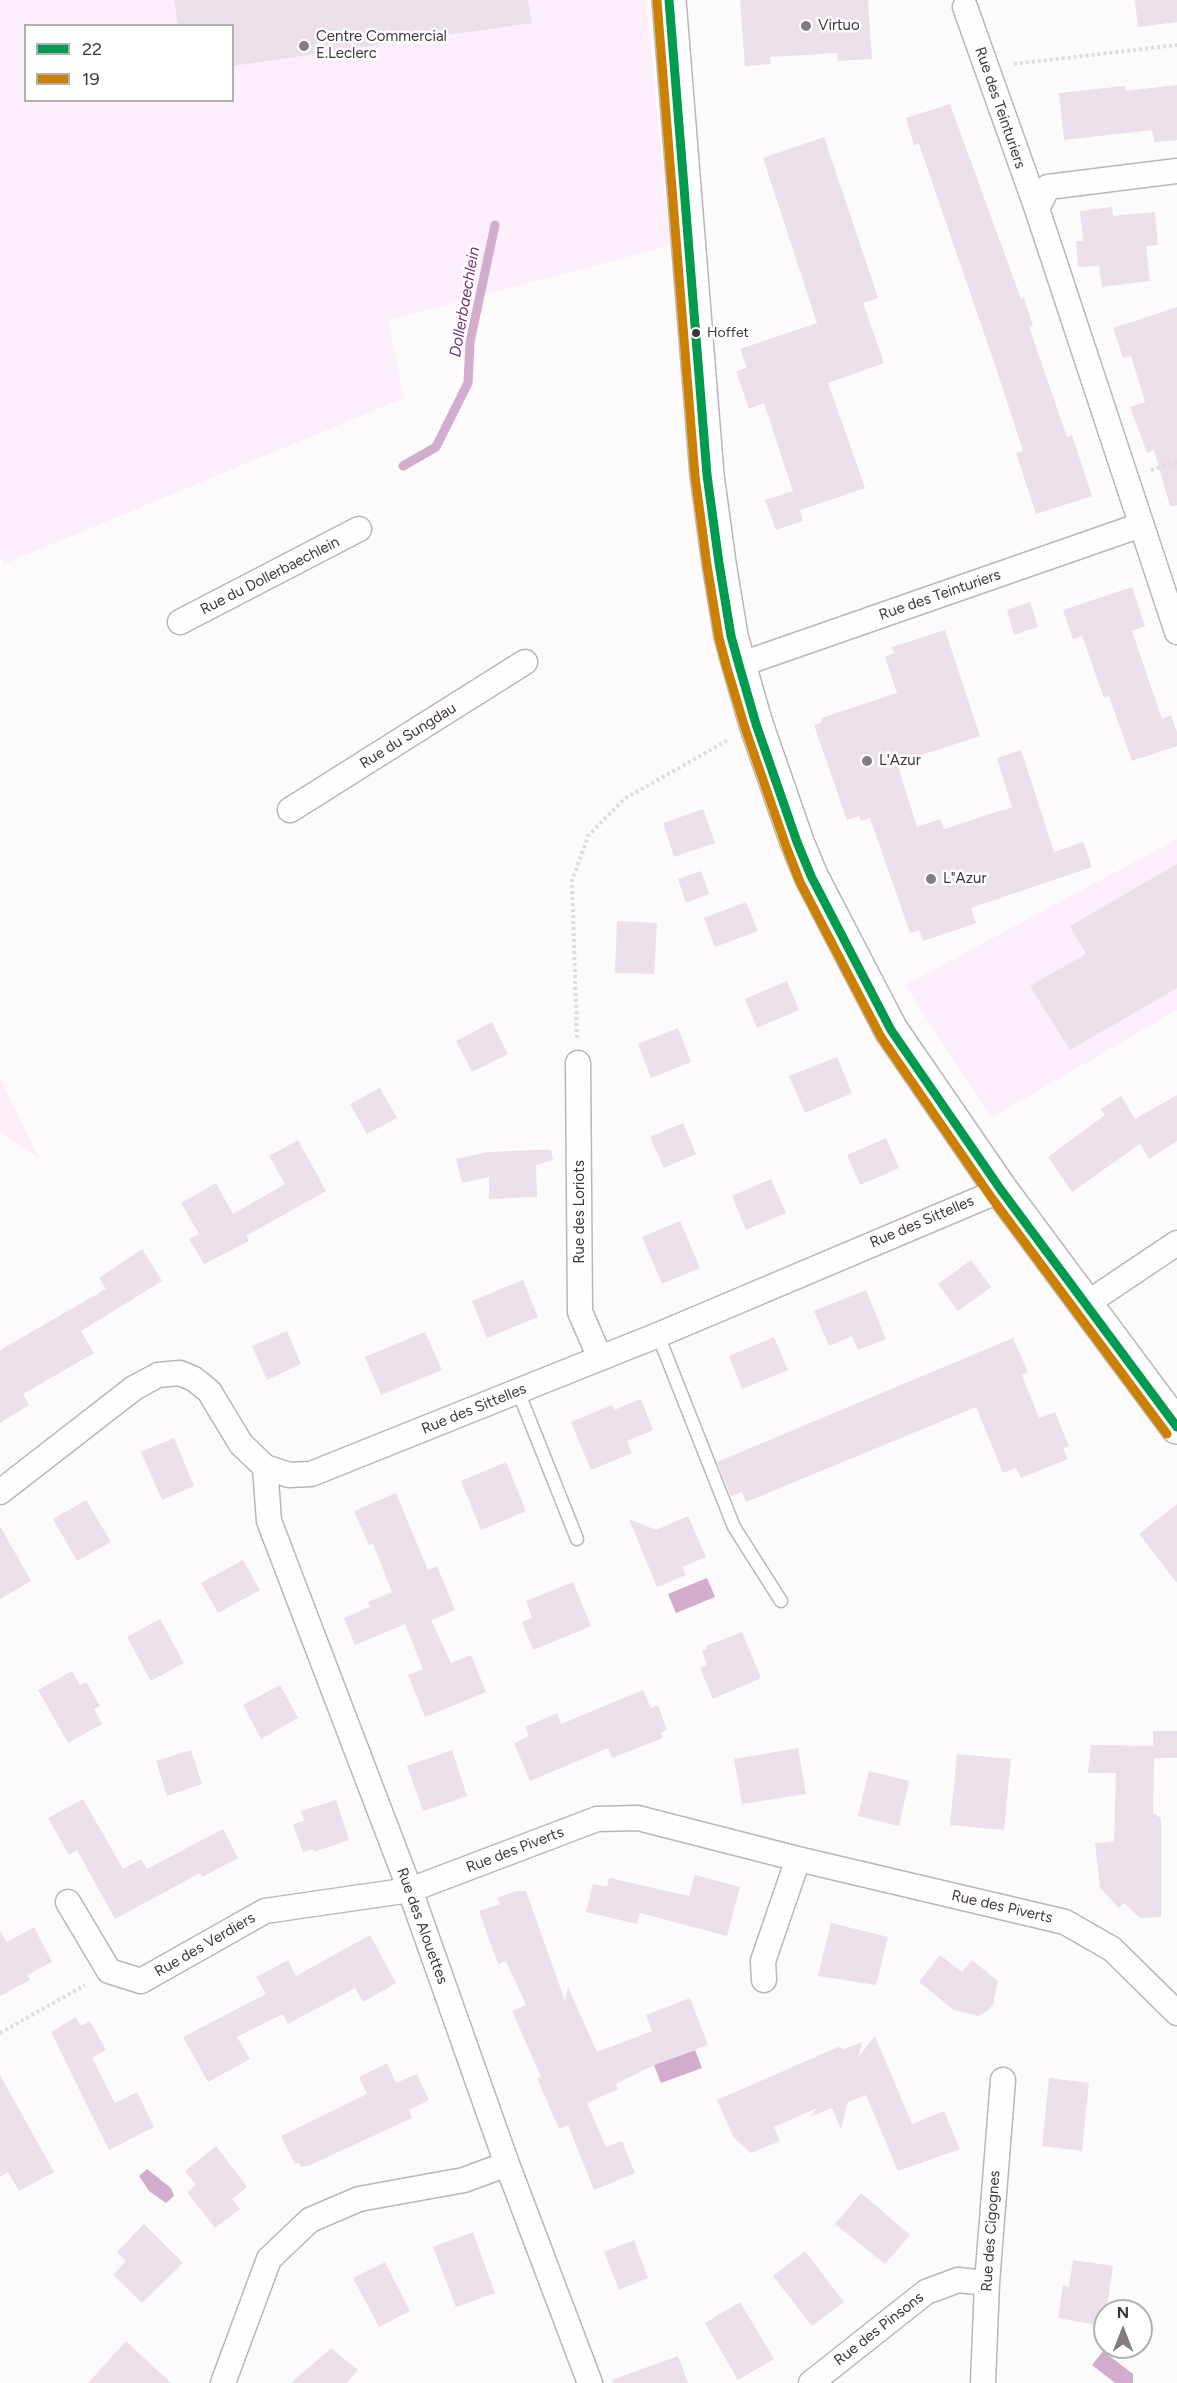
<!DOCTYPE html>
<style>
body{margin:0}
#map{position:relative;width:1177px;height:2383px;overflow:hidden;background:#fdfafc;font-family:Figtree,sans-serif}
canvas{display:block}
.legend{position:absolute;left:24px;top:24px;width:210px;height:78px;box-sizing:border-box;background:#fff;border:2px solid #b2afb1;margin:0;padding:8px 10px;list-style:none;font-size:18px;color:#3f363d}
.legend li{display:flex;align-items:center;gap:12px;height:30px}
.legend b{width:30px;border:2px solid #b2afb1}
.north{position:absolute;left:1093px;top:2299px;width:60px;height:60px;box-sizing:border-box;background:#fff;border:2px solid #b2afb1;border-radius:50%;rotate:0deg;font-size:16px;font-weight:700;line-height:24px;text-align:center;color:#3f363d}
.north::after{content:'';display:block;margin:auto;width:21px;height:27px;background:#827b80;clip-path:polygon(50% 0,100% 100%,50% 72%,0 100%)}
</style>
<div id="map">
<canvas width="1177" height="2383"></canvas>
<ul class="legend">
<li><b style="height:8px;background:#009b4e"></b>22</li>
<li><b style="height:8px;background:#cc8000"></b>19</li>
</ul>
<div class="north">N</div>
</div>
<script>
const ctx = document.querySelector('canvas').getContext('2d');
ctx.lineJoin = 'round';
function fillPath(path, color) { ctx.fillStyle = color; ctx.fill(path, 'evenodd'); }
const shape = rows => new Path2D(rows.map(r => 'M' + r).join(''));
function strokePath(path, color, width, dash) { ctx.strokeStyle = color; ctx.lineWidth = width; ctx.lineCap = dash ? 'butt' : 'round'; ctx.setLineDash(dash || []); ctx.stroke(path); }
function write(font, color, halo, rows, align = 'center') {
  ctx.font = font + ' Figtree,sans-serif'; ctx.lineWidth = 5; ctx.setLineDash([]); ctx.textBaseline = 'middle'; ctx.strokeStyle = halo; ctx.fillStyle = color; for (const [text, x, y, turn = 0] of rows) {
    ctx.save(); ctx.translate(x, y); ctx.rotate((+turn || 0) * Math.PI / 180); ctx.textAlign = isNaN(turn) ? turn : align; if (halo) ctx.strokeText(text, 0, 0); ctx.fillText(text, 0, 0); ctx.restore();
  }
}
const built = shape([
 [0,0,646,0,670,246,388,320,404,398,4,564,0,557],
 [26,26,232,26,232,100,26,100],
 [1177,839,1177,1010,991,1118,905,985]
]);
const green = shape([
 [0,1078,39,1158,0,1133]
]);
const water = shape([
 [707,1578,715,1597,676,1613,668,1594],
 [695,2050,702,2068,661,2083,654,2065],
 [147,2169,171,2188,174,2196,166,2203,149,2191,139,2176],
 [1103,2351,1133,2374,1133,2383,1115,2383,1092,2365]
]);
const stream = shape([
 [403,466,436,447,468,383,470,342,495,225]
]);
const building = shape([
 [174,0,528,0,532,23,232,66,232,26,178,26],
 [740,0,868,0,872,59,838,61,837,53,770,57,771,64,745,66],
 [1135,0,1177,0,1177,22,1138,27],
 [1177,85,1177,140,1154,142,1152,130,1064,140,1059,93,1125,86,1125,91],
 [950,104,1021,299,1024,298,1033,326,1029,327,1067,437,1072,435,1092,496,1036,514,1016,453,1023,451,997,371,919,144,914,145,906,118],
 [824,137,878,298,863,303,884,363,828,383,865,488,800,510,799,508,803,521,776,530,765,500,793,491,764,403,749,409,736,371,747,368,740,349,817,323,763,158],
 [1112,207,1113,216,1155,212,1158,245,1146,246,1150,281,1102,287,1099,266,1078,267,1076,241,1083,241,1080,211],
 [1177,307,1177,505,1170,506,1154,450,1147,453,1130,407,1145,402,1131,356,1123,358,1113,328],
 [1132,587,1145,626,1132,631,1162,719,1171,715,1177,732,1177,746,1132,761,1109,696,1104,698,1082,636,1073,639,1063,610],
 [1030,602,1038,627,1014,635,1007,610],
 [945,630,980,736,897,763,917,827,940,819,944,829,1012,807,997,758,1021,750,1054,852,1083,842,1092,867,971,908,976,923,923,941,919,930,910,933,870,818,861,821,859,816,847,820,814,725,822,722,821,718,897,693,885,657,894,653,892,647],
 [703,809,715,843,674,857,663,823],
 [1177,864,1177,988,1070,1050,1030,986,1086,954,1070,926],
 [701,871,709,894,686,903,678,879],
 [746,902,758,931,715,947,704,918],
 [617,921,657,923,654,974,615,973],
 [787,981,799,1010,757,1028,745,999],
 [492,1022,508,1054,472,1072,456,1041],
 [678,1028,691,1062,651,1078,638,1044],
 [837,1057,852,1093,805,1113,789,1076],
 [380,1088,397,1118,367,1134,350,1104],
 [1177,1095,1177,1141,1149,1159,1140,1144,1072,1192,1048,1157,1105,1115,1101,1109,1121,1096,1135,1119],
 [683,1123,696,1154,664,1168,650,1137],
 [886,1138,899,1168,860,1185,847,1155],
 [298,1140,326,1191,246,1236,249,1241,204,1264,189,1239,199,1234,181,1203,216,1183,233,1214,285,1184,269,1156],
 [535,1150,551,1150,553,1160,536,1165,537,1197,489,1199,489,1177,462,1183,456,1159,488,1152],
 [771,1179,786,1213,746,1230,732,1196],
 [680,1221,700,1268,662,1284,642,1237],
 [142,1249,162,1281,81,1331,94,1353,23,1394,29,1405,0,1423,0,1350,106,1289,99,1278],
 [971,1260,991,1287,958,1311,938,1284],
 [523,1280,538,1317,487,1338,472,1301],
 [866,1290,886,1339,858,1350,852,1336,829,1346,814,1311],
 [287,1331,301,1364,267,1380,252,1346],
 [425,1332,442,1370,381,1395,365,1357],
 [774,1337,788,1370,742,1389,729,1356],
 [1013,1338,1028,1372,1022,1375,1039,1418,1055,1412,1069,1446,1063,1448,1068,1459,1021,1478,1016,1468,1003,1473,976,1407,746,1502,742,1492,731,1496,717,1462],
 [641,1399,653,1430,627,1441,632,1453,591,1470,571,1422,612,1405,614,1410],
 [174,1438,194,1486,162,1500,141,1452],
 [506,1462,526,1511,481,1530,461,1481],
 [396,1493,428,1570,437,1566,455,1610,431,1620,451,1663,471,1655,486,1692,425,1717,408,1675,423,1669,405,1624,355,1645,344,1618,370,1607,368,1602,392,1592,373,1544,369,1545,354,1511],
 [86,1500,111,1542,77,1561,53,1519],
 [1177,1504,1177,1583,1139,1534],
 [688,1516,706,1557,682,1567,686,1575,657,1587,629,1519,656,1530],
 [0,1526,31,1581,0,1599],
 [243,1560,260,1590,218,1613,201,1583],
 [573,1582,591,1626,533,1650,522,1622,532,1618,526,1601],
 [160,1619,184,1663,151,1681,127,1637],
 [742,1632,761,1678,713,1699,700,1668,707,1665,702,1651,707,1649,706,1646],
 [72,1671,80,1685,86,1682,100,1706,94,1709,102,1724,68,1743,38,1690],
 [280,1685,298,1718,261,1739,243,1705],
 [643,1690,651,1708,658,1705,667,1730,661,1733,663,1738,612,1758,608,1748,530,1781,514,1743,529,1736,525,1727,557,1713,561,1724],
 [1153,1731,1177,1731,1177,1758,1154,1758,1153,1813,1161,1818,1161,1917,1140,1918,1124,1903,1119,1908,1100,1888,1095,1843,1114,1841,1116,1773,1088,1773,1091,1745,1153,1746],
 [798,1748,806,1794,742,1804,734,1759],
 [191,1750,202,1784,167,1796,156,1761],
 [452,1750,467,1796,423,1811,407,1766],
 [957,1754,1011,1759,1004,1830,950,1825],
 [869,1771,909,1781,899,1826,858,1816],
 [83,1799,123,1869,141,1859,147,1869,223,1829,238,1858,202,1877,200,1873,115,1919,77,1850,69,1855,48,1818],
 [336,1800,349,1840,314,1852,313,1849,303,1852,293,1824,304,1821,301,1811],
 [695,1875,740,1887,727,1936,640,1913,637,1924,586,1912,593,1884,607,1887,609,1878,689,1896],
 [516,1891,526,1891,565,2001,568,1987,597,2052,652,2031,646,2015,690,1998,708,2045,654,2065,616,2084,618,2089,587,2103,606,2147,622,2141,635,2173,594,2190,568,2125,559,2129,537,2078,541,2077,512,2011,526,2005,506,1961,498,1964,479,1911,500,1904,497,1898],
 [831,1923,888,1937,876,1985,818,1976],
 [34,1927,52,1962,27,1975,30,1980,0,1996,0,1931,7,1942],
 [370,1935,396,1983,363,2002,355,1988,288,2024,283,2014,237,2037,250,2059,208,2082,183,2037,266,1994,256,1977,288,1960,296,1976],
 [940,1955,962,1972,972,1960,998,1981,993,2005,987,2011,978,2016,954,2010,919,1982],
 [76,2017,81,2026,90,2021,106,2050,92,2058,115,2103,137,2092,154,2127,109,2150,51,2032],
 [875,2036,912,2124,944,2111,960,2149,898,2171,866,2095,848,2102,841,2129,832,2108,810,2117,817,2108,774,2127,780,2141,751,2153,734,2138,717,2100,838,2047,844,2049,862,2042,859,2056],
 [387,2063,396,2083,417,2074,429,2100,409,2110,412,2118,308,2166,301,2167,299,2163,295,2164,281,2136,367,2094,359,2077],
 [0,2075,54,2172,19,2191,8,2172,0,2177],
 [1049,2078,1089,2083,1082,2151,1042,2146],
 [216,2146,247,2187,232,2199,240,2209,215,2228,187,2192,196,2185,185,2171],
 [861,2193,910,2235,885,2264,835,2224],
 [144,2224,183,2263,142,2303,113,2275,126,2261,117,2252],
 [473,2232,495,2293,456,2307,433,2247],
 [634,2240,648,2278,619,2290,604,2252],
 [805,2251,844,2302,812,2326,773,2276],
 [1073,2260,1113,2266,1104,2326,1058,2318,1063,2285,1069,2287],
 [385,2262,410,2311,379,2327,353,2278],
 [740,2302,774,2359,738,2380,705,2323],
 [126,2341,171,2383,88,2383],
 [331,2348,358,2370,347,2383,291,2383],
 [678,2356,688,2383,613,2383,612,2380]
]);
const path = shape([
 [1014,64,1177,45],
 [1151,470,1177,462],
 [577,1038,572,881,588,836,624,799,728,740],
 [0,2033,85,1985]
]);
const service = shape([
 [658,1335,734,1527,781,1601],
 [518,1391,577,1539]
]);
const minor = shape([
 [965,7,1037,209,1177,632],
 [1037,209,1048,187,1177,171],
 [180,622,359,529],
 [739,665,1141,525],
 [290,810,525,662],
 [578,1063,580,1312,600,1358],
 [1086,1304,1177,1243],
 [265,1467,269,1521,410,1890,507,2164,590,2383],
 [0,1492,134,1388,158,1375,180,1373,194,1379,209,1391,241,1444,265,1467,289,1475,311,1474,658,1335,1001,1190],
 [68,1902,109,1971,141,1981,265,1911,410,1890,597,1819,638,1818,798,1859,1065,1922,1112,1949,1177,2013],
 [764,1980,763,1961,798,1859],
 [223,2383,269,2259,310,2220,359,2199,464,2180,507,2164],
 [811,2383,926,2292,958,2280,987,2283],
 [983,2383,987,2283,1003,2080]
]);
const secondary = shape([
 [669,0,707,475,719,563,731,636,739,665,756,724,797,842,811,876,891,1030,1001,1190,1177,1427]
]);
const bus1 = shape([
 [669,0,707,475,719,563,731,636,739,665,756,724,797,842,811,876,891,1030,1001,1190,1177,1427]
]);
const bus2 = shape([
 [657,1,695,476,707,565,719,638,727,668,745,728,786,846,800,882,881,1037,991,1197,1167,1434]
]);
const markers = [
 [806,26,6,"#827b80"],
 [304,46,6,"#827b80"],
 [696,333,5,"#3f363d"],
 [867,761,6,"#827b80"],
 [931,879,6,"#827b80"]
];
const busNames = [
 ["Hoffet",707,333]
];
const poiNames = [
 ["Virtuo",818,26],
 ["Centre Commercial",316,37],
 ["E.Leclerc",316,54],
 ["L'Azur",879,761],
 ["L\"Azur",943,879]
];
const streetNames = [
 ["Rue des Teinturiers",1000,108,71],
 ["Rue du Dollerbaechlein",270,576,-27],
 ["Rue des Teinturiers",940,595,-19],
 ["Rue du Sungdau",408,736,-32],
 ["Rue des Loriots",580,1212,-90],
 ["Rue des Sittelles",922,1222,-23],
 ["Rue des Sittelles",474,1409,-22],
 ["Rue des Piverts",515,1850,-21],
 ["Rue des Piverts",1002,1907,13],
 ["Rue des Alouettes",422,1926,70],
 ["Rue des Verdiers",205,1945,-30],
 ["Rue des Cigognes",991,2231,-86],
 ["Rue des Pinsons",879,2329,-38]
];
const waterNames = [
 ["Dollerbaechlein",465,302,-80]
];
fillPath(built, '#fdeefb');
fillPath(green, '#fcedf9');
fillPath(water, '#d2accd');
strokePath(stream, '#d2accd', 9);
fillPath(building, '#ebdfe9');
strokePath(service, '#bab5b9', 15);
strokePath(minor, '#bab5b9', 27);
strokePath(secondary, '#bab5b9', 36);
strokePath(path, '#dedcdd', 4, [3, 3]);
strokePath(service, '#fffeff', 12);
strokePath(minor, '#fffeff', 24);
strokePath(secondary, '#fffeff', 33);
strokePath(bus1, '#009b4e', 9);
strokePath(bus2, '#cc8000', 9);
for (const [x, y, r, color] of markers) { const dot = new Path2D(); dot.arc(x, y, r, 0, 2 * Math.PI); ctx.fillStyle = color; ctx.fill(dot); strokePath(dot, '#fff', 2); }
write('14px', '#3f363d', '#fff', busNames, 'left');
write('15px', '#3f363d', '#fff', poiNames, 'left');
write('15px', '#3f363d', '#fff', streetNames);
write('italic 16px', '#72326c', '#fff', waterNames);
</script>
